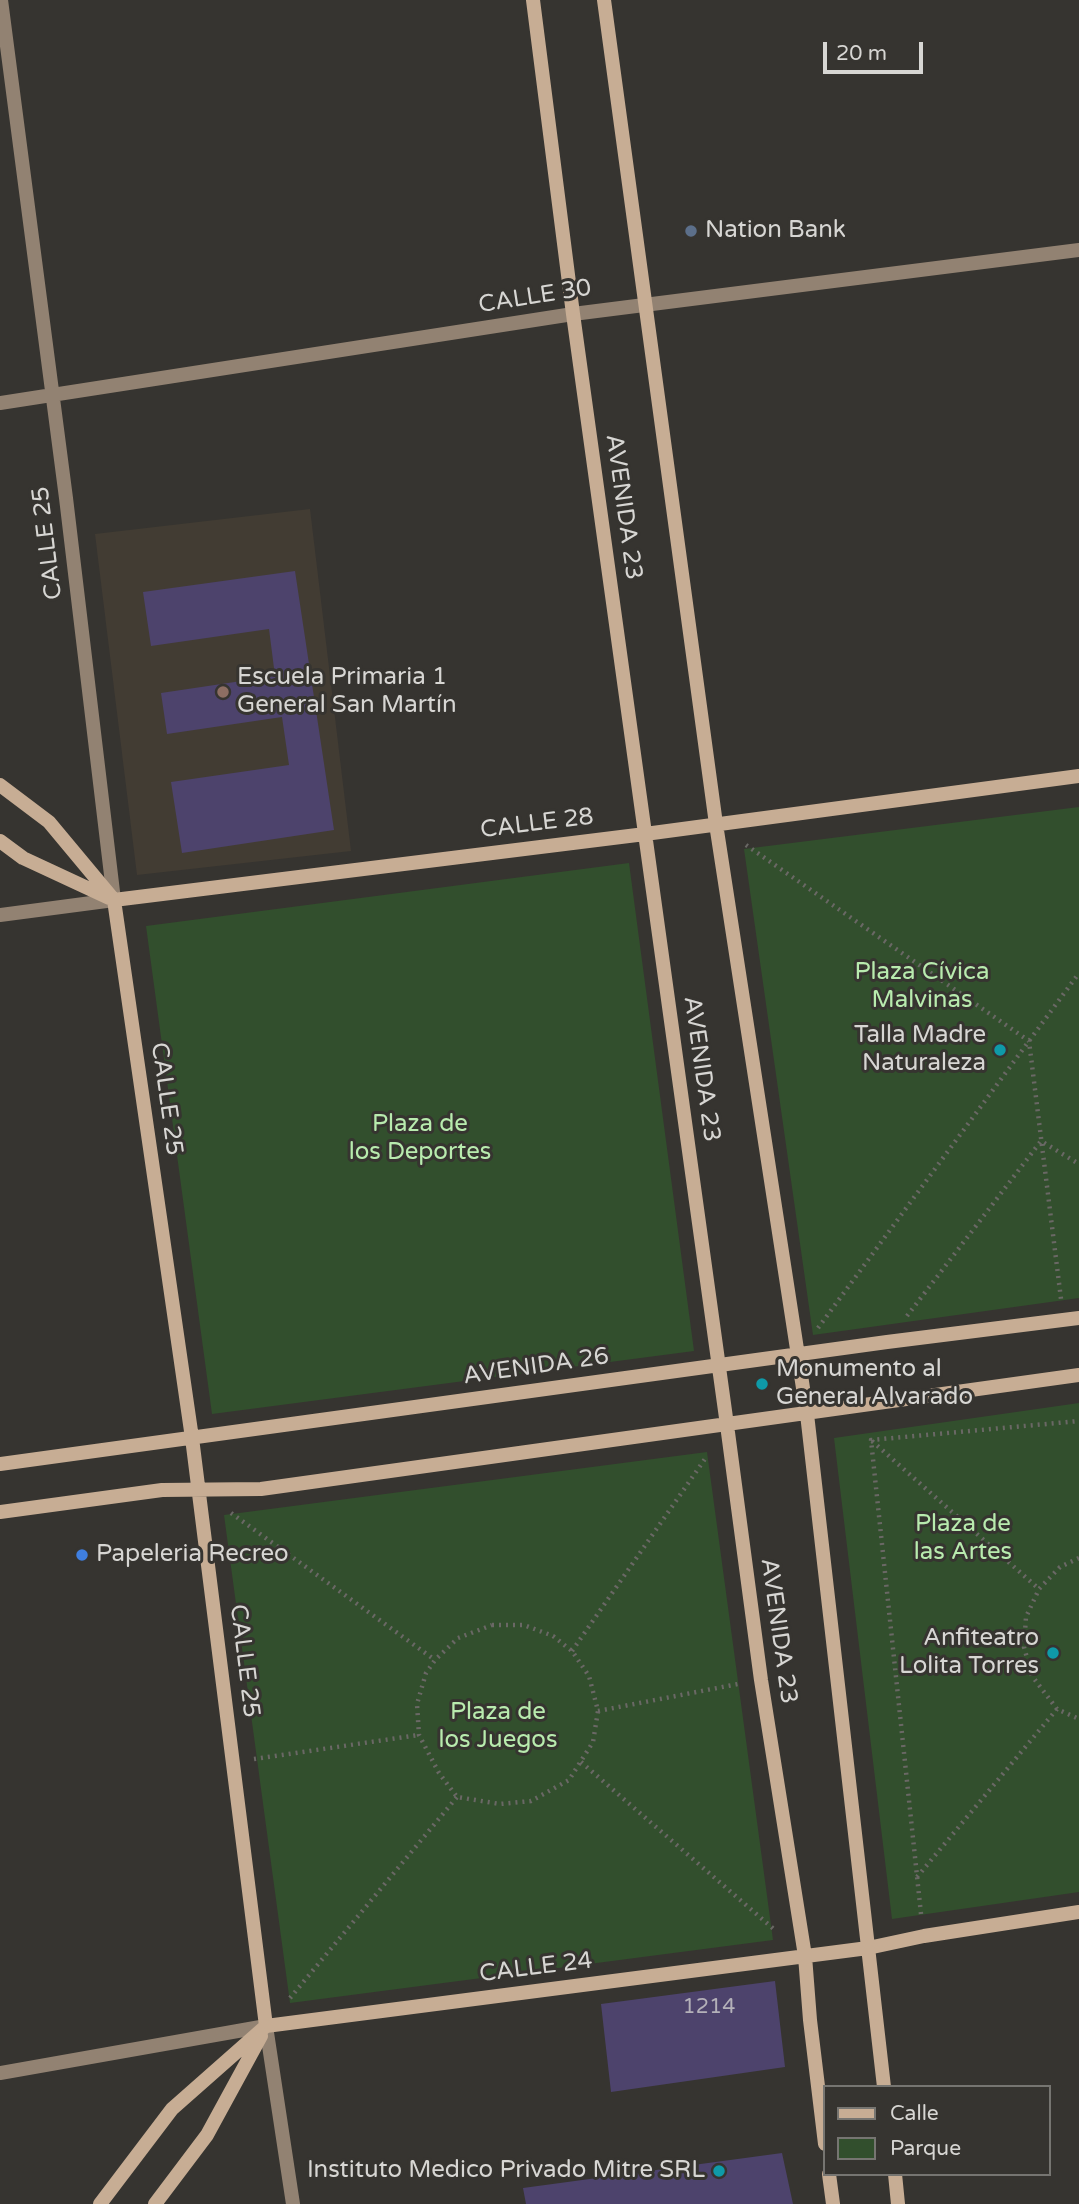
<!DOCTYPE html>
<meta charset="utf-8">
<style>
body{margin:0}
#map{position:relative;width:1079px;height:2204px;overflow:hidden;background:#363430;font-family:"Varela Round",sans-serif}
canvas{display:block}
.legend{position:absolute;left:823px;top:2085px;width:228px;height:91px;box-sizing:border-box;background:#363430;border:2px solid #767571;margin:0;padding:9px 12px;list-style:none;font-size:21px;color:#d7d6d3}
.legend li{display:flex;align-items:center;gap:14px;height:35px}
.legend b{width:35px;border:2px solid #767571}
.scale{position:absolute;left:823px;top:42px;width:100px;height:32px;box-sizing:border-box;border:4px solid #d7d6d3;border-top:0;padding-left:9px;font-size:21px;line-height:24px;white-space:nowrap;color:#d7d6d3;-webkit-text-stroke:5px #363430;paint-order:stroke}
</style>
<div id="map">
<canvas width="1079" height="2204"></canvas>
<ul class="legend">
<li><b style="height:9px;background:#c7ad94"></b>Calle</li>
<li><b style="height:19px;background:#324f2d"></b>Parque</li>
</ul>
<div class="scale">20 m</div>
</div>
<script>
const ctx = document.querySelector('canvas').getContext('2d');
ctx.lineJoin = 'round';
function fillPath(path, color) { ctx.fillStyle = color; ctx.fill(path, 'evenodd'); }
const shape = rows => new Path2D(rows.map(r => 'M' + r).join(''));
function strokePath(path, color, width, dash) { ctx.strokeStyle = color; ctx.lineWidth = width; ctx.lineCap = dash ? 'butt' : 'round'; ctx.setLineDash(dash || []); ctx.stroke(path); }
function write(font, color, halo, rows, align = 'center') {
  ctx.font = font + ' "Varela Round",sans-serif'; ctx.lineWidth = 6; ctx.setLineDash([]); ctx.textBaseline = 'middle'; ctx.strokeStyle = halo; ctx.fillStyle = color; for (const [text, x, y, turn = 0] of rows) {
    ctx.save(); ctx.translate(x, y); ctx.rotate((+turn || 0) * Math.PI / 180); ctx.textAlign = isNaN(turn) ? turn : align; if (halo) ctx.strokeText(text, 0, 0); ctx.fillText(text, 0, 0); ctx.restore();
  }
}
const built = shape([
 [310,509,351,851,137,875,95,534]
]);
const green = shape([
 [1079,807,1079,1298,813,1335,744,849],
 [629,863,694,1351,212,1414,146,926],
 [1079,1403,1079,1892,892,1919,834,1438],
 [707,1452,773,1940,290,2003,224,1515]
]);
const building = shape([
 [295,571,334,830,182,853,171,782,289,765,282,717,167,734,161,693,275,676,269,629,151,646,143,592],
 [775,1981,785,2067,611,2092,601,2004],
 [782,2153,793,2204,526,2204,523,2188]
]);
const path = shape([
 [746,845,1029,1041,1061,1299],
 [907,1316,1041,1141,1079,1164],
 [818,1328,1079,973],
 [872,1441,1039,1589],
 [231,1513,435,1660],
 [1079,1558,1060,1567,1039,1589,1026,1617,1024,1647,1032,1676,1057,1709,1079,1719],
 [492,1625,524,1625,553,1636,572,1651,589,1676,598,1711,593,1742,569,1780,531,1801,500,1804,457,1797,439,1773,419,1735,417,1704,426,1673,435,1660,458,1638,492,1625],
 [572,1651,707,1456],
 [598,1711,738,1684],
 [254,1759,419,1735],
 [581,1762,776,1931],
 [917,1877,1057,1709],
 [921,1914,871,1440,1079,1421],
 [290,1998,457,1797]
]);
const street = shape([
 [0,403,573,314,1079,250],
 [0,915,114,900,66,498,1,0],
 [0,2073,266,2026,293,2204]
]);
const secondary = shape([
 [533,0,573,314,727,1425,761,1680,805,1956,810,2020,825,2144],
 [604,0,716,824,807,1414,884,2087],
 [0,785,49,822,114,900],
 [0,841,23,858,109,898],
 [114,900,192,1438,266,2026],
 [114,900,645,834,1079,776],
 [0,1464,887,1342,1079,1318],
 [0,1512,162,1490,261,1489,1079,1375],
 [266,2026,868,1948,924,1936,1079,1912],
 [829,2174,833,2204],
 [895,2174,898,2204],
 [100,2204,172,2109,266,2026],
 [155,2204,207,2135,261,2036]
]);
const markers = [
 [691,231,7,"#5c6f8a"],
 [223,692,7,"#8d6e63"],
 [1000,1050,7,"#0f9aa8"],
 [762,1384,7,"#0f9aa8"],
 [82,1555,7,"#3f7fe0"],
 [1053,1653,7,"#0f9aa8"],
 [719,2171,7,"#0f9aa8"]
];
const numberNames = [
 ["1214",709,2007]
];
const poiNames = [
 ["Nation Bank",705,231],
 ["Escuela Primaria 1",237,678],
 ["General San Martín",237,706],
 ["Talla Madre",986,1036,"right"],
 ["Naturaleza",986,1064,"right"],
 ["Monumento al",776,1370],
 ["General Alvarado",776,1398],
 ["Papeleria Recreo",96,1555],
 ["Anfiteatro",1039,1639,"right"],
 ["Lolita Torres",1039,1667,"right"],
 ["Instituto Medico Privado Mitre SRL",705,2171,"right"]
];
const streetNames = [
 ["CALLE 30",535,297,-9],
 ["AVENIDA 23",623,507,82],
 ["CALLE 25",48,543,-97],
 ["CALLE 28",537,824,-7],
 ["AVENIDA 23",701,1069,82],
 ["CALLE 25",166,1099,82],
 ["AVENIDA 26",536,1367,-8],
 ["AVENIDA 23",778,1631,82],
 ["CALLE 25",244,1661,83],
 ["CALLE 24",536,1968,-7]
];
const parkNames = [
 ["Plaza Cívica",922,973],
 ["Malvinas",922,1001],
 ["Plaza de",420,1125],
 ["los Deportes",420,1153],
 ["Plaza de",963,1525],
 ["las Artes",963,1553],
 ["Plaza de",498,1713],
 ["los Juegos",498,1741]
];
fillPath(built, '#423c33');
fillPath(green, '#324f2d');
fillPath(building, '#4d436c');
strokePath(path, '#6a6865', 4.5, [2, 5]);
strokePath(street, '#928272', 14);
strokePath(secondary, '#c7ad94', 14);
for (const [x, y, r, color] of markers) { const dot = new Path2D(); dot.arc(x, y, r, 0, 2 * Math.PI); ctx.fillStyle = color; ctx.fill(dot); strokePath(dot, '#363430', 2.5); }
write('21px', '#b4b1b9', null, numberNames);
write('24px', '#d7d6d3', '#363430', poiNames, 'left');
write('24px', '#d7d6d3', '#363430', streetNames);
write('24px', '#b8ebae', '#363430', parkNames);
</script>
